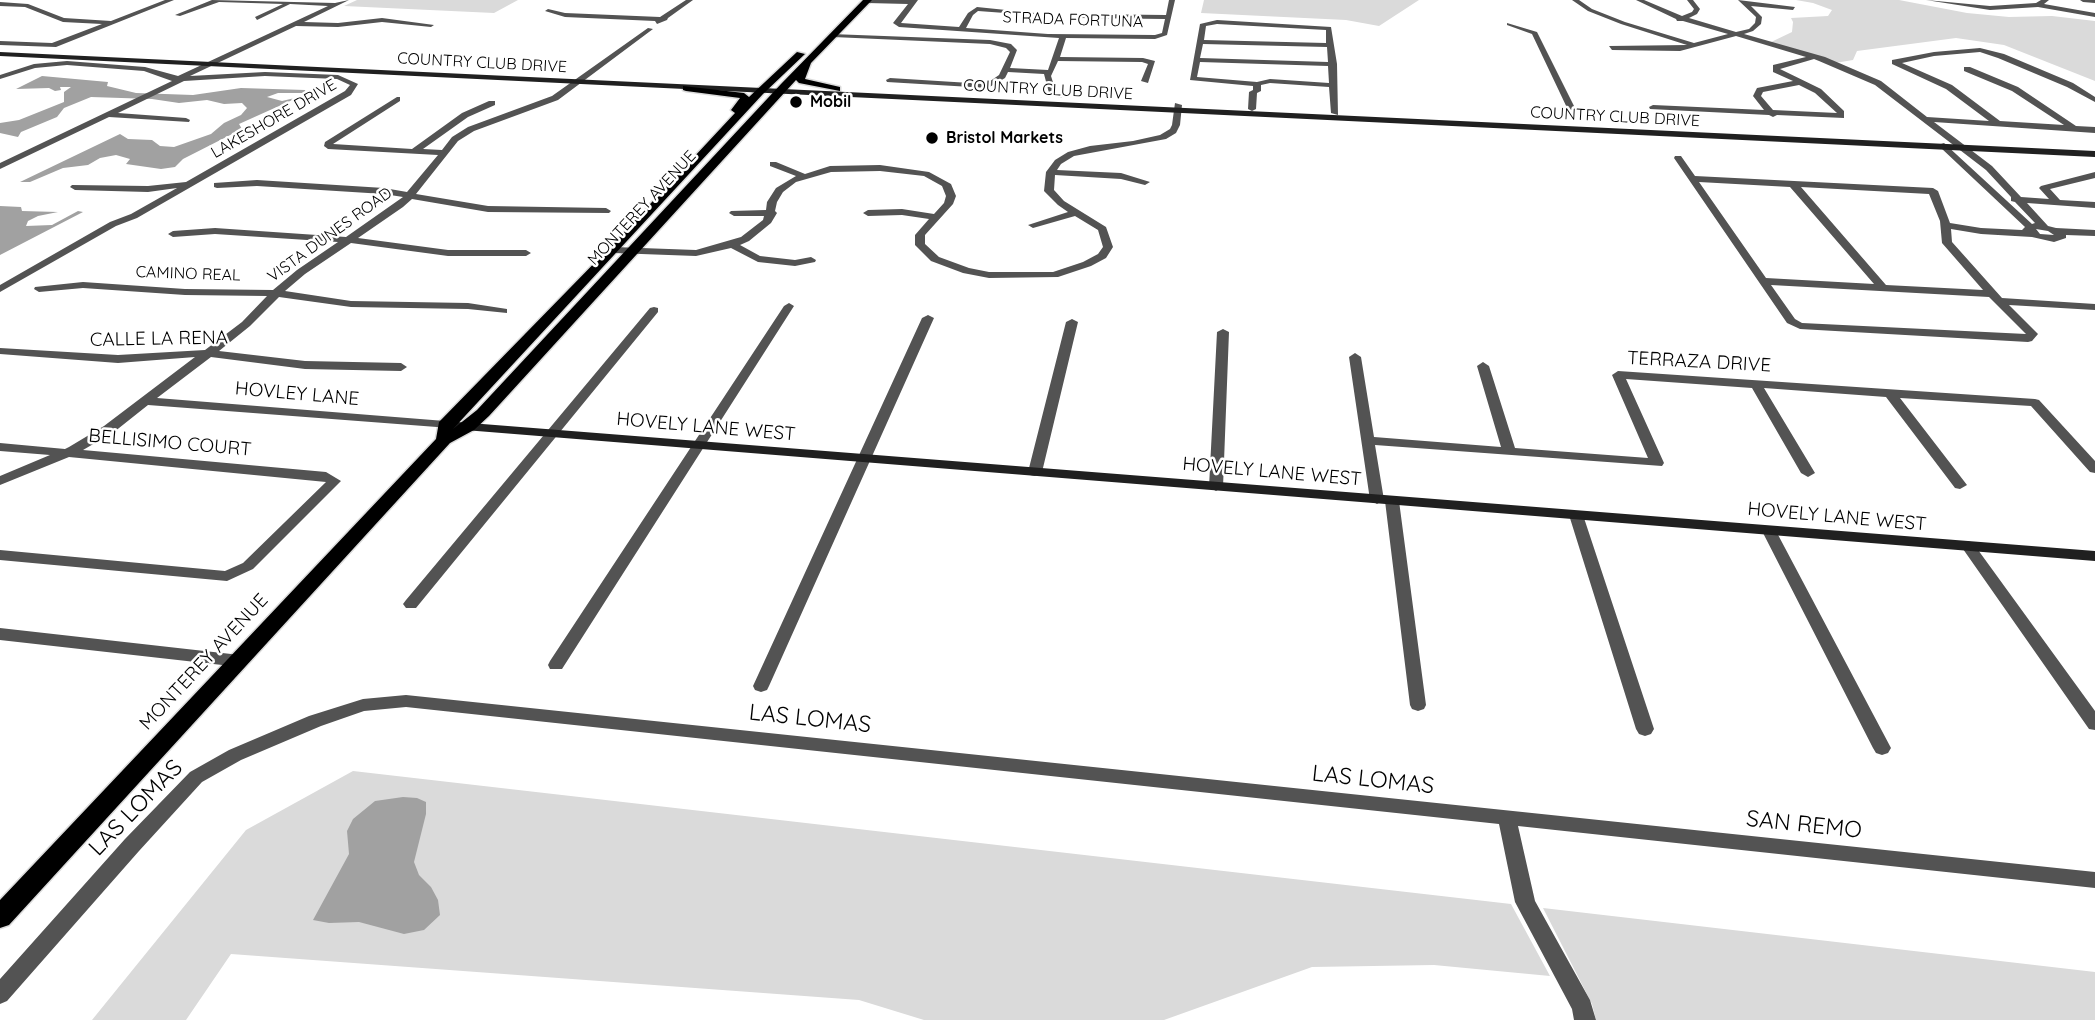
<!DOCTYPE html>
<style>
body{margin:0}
canvas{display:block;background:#fff}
</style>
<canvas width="2095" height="1020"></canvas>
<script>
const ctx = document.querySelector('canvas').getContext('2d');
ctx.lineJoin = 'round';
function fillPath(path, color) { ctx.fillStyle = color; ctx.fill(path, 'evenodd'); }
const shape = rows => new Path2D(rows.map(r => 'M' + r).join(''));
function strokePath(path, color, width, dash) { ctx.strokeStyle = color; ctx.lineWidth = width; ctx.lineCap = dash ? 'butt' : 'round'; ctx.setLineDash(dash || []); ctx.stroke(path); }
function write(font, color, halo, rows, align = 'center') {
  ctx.font = font + ' Quicksand,sans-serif'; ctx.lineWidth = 5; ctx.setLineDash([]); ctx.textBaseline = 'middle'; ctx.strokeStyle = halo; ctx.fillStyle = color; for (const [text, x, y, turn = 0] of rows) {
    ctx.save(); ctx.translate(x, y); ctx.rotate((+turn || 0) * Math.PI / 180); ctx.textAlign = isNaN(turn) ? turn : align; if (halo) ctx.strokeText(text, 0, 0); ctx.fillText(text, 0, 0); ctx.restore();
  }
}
const green = shape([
 [357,0,518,0,494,13,344,6],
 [1204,0,1419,0,1379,26,1346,20,1201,13],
 [1796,0,1899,0,1967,13,2009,17,2052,16,2095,21,2095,81,2004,45,1956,38,1857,51,1853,60,1835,63,1769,43,1792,32,1793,22,1791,18,1828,16,1832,10,1813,3],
 [353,771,1511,904,1550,976,1434,965,1312,967,1164,1020,924,1020,859,1000,231,954,186,1020,92,1020,246,830],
 [1543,908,2095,972,2095,1020,1596,1020,1592,1004]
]);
const water = shape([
 [42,76,108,82,107,86,136,93,193,95,241,88,305,90,306,93,278,93,267,97,282,101,299,97,239,124,242,129,183,159,175,167,161,169,126,164,130,159,116,155,100,158,88,165,63,168,30,182,20,182,120,134,128,139,152,140,160,146,174,147,211,134,224,123,241,115,247,108,242,103,224,104,207,100,179,103,152,99,91,97,64,108,57,117,21,132,18,137,0,133,0,123,19,120,64,102,64,92,71,87,60,87,61,90,55,91,49,88,16,89],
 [0,206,21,207,22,211,58,212,38,216,28,221,26,226,52,225,78,211,83,212,0,255],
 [403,797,417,798,426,802,426,814,414,862,419,875,431,887,438,900,440,915,424,930,404,934,359,922,329,923,313,920,349,854,347,831,353,819,375,801]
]);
const street = shape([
 [165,0,174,0,56,47,0,45,0,41,52,43,102,24,63,22,25,7,0,6,0,2,28,4,64,18,111,21,165,0],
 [212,0,335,3,349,0,304,22,338,23,382,18,434,25,431,27,382,22,338,27,296,26,190,76,265,72,338,75,358,84,351,95,137,218,116,226,0,292,0,285,110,222,131,214,177,188,148,192,75,190,70,187,72,185,148,186,186,182,345,91,350,85,337,79,265,76,184,81,118,113,186,118,190,120,189,122,109,117,0,169,0,163,172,81,144,71,67,65,35,68,0,79,0,75,34,64,67,61,145,67,178,76,328,6,290,4,257,20,255,17,283,4,219,2,180,16,175,15,212,0],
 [686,0,693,0,668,18,667,20,657,24,655,21,565,17,545,11,548,9,565,13,660,17,686,0],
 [864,0,918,0,901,23,959,27,968,13,977,7,1035,13,1032,15,978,11,973,15,966,28,1048,34,1155,35,1162,33,1165,19,1079,18,1076,16,1079,14,1166,15,1169,0,1175,0,1167,35,1155,39,1066,38,1060,57,1143,58,1155,61,1148,83,1141,81,1148,64,1142,62,1058,61,1051,76,1056,92,1064,96,1060,98,1049,93,1044,74,1008,72,1005,78,988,88,887,82,886,80,890,78,986,84,999,75,1010,52,1006,48,990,44,833,37,831,34,990,40,1011,44,1017,50,1010,68,1048,70,1059,38,899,27,893,23,908,4,867,3,864,0],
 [1572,0,1579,0,1592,9,1625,22,1694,43,1728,34,1683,21,1677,21,1676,19,1636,0,1644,0,1682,16,1692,12,1694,9,1687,0,1693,0,1700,9,1697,14,1689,18,1736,32,1749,29,1755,23,1756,17,1738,0,1795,7,1793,10,1751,6,1762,17,1761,24,1753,31,1744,34,1825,57,1881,81,1927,117,1989,121,1946,89,1892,64,1892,60,1934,52,1980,48,2004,54,2073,83,2095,97,2095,102,2067,87,1998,58,1980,52,1934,56,1902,63,1952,85,2000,121,2064,125,2012,91,1964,71,1964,67,1970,67,2018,87,2076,126,2095,127,2095,133,1934,122,1992,166,2021,197,2049,199,2039,188,2041,186,2095,172,2095,178,2050,189,2060,200,2095,202,2095,208,2027,203,2048,226,2056,228,2095,230,2095,236,2066,235,2066,238,2054,242,2032,237,1981,234,1951,229,1952,242,2002,298,2095,304,2095,310,2009,305,2038,334,2032,341,2028,342,1800,329,1787,323,1674,158,1675,156,1681,156,1695,176,1933,188,1938,191,1950,223,1981,228,2022,230,2025,227,1941,148,1941,144,1944,143,2032,224,2035,223,2015,202,2011,201,2011,197,1986,170,1875,85,1819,61,1814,59,1780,69,1821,89,1844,111,1844,118,1777,115,1773,117,1769,115,1650,109,1649,107,1653,105,1764,110,1753,96,1757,88,1793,81,1773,72,1773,65,1806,57,1736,36,1680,51,1612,50,1609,46,1687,45,1621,24,1588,11,1572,0],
 [1799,85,1815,93,1837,113,1773,110,1761,96,1763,92,1799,85],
 [1699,182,1790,187,1874,284,1766,278,1699,182],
 [1801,187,1929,194,1940,221,1942,243,1983,290,1886,285,1801,187],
 [2036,229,2048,231,2054,235,2040,234,2036,229],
 [1771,285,1989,297,2026,334,1802,323,1795,319,1771,285],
 [1926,0,1990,6,2036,3,2041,0,2049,0,2044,4,2095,13,2095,17,2038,7,1990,10,1926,0],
 [2080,0,2095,0,2095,3,2083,2,2080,0],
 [1217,20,1331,27,1337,64,1338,115,1331,113,1329,87,1270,83,1261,85,1261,91,1257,93,1256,109,1252,111,1248,109,1249,92,1253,90,1253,86,1190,80,1200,24,1217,20],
 [1217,24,1326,30,1326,43,1204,40,1206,26,1217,24],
 [1203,44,1327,47,1328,62,1200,58,1203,44],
 [1200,62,1328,66,1329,83,1270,79,1257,82,1197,77,1200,62],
 [1507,23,1537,32,1577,112,1576,114,1569,112,1532,34,1507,25,1507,23],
 [648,28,653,29,558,100,474,131,458,141,416,194,488,206,606,208,611,211,609,213,488,212,412,199,403,207,358,238,448,250,526,250,531,253,526,256,448,256,351,243,305,274,285,291,351,301,468,303,507,309,507,313,468,309,351,307,279,297,250,326,219,351,305,361,401,363,407,367,401,371,305,369,211,357,157,398,445,421,450,422,451,425,450,428,148,405,114,432,83,450,326,472,341,481,253,569,227,581,0,560,0,550,225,571,243,563,326,482,69,457,0,485,0,476,50,455,0,451,0,443,65,449,69,447,104,426,195,357,118,363,0,354,0,348,118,355,205,350,242,322,267,296,185,295,83,288,39,292,34,289,35,287,83,282,185,289,273,290,297,270,338,242,215,234,173,237,168,234,173,231,215,228,346,237,403,197,384,194,257,186,217,188,214,187,214,183,257,180,384,188,407,192,438,155,328,149,324,146,325,142,397,97,400,97,400,101,333,144,412,149,462,113,489,101,495,101,495,105,468,117,423,149,442,150,452,137,468,127,552,96,648,28],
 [1175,103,1182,105,1180,125,1176,133,1166,139,1074,156,1061,164,1057,170,1121,173,1150,182,1145,185,1121,179,1055,175,1054,190,1064,201,1106,227,1113,247,1106,258,1091,266,1058,277,989,278,963,273,931,261,915,245,915,235,929,219,902,215,868,216,863,213,868,210,902,209,934,214,944,203,946,196,942,186,924,176,880,171,831,172,796,182,783,192,777,202,775,211,777,213,771,223,749,241,740,245,760,256,795,260,811,257,816,260,815,262,795,266,758,262,731,248,696,256,614,253,609,250,614,247,696,250,741,237,763,220,764,216,734,216,729,213,731,211,766,210,767,202,776,188,796,176,770,166,770,162,776,162,805,174,830,166,880,165,929,172,951,184,956,196,953,204,925,235,925,244,939,257,969,268,989,272,1053,272,1083,262,1098,254,1103,247,1098,230,1075,216,1033,228,1028,225,1068,212,1058,205,1044,191,1046,172,1055,160,1068,152,1090,146,1133,141,1160,135,1170,129,1172,125,1175,103],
 [789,303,794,306,562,669,550,669,548,665,550,661,784,306,789,303],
 [654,307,658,308,658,312,416,608,406,608,403,604,406,600,650,308,654,307],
 [928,315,934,318,769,686,767,690,761,692,755,690,753,686,922,318,928,315],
 [1072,319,1078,322,1042,472,1035,476,1030,475,1028,472,1066,322,1072,319],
 [1223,329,1229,332,1223,487,1216,491,1209,487,1217,332,1223,329],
 [1355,353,1361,357,1374,437,1501,447,1477,366,1483,362,1489,366,1515,448,1648,458,1612,375,1618,371,2035,399,2039,400,2095,461,2095,473,2090,472,2031,406,1900,398,1967,485,1960,489,1955,488,1886,397,1764,388,1815,473,1808,477,1801,473,1752,388,1626,379,1664,463,1662,466,1375,445,1384,500,1377,504,1370,500,1349,357,1355,353],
 [1392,497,1399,501,1426,705,1424,709,1418,711,1412,709,1410,705,1385,501,1392,497],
 [1576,511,1583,515,1654,729,1651,734,1645,736,1639,734,1636,729,1569,515,1576,511],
 [1769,526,1776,531,1891,748,1888,753,1882,755,1876,753,1873,748,1762,531,1769,526],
 [1968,541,1973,543,2095,711,2095,730,2089,729,1963,549,1961,546,1968,541],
 [0,628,240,655,246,657,248,661,246,665,240,667,0,640,0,628],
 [406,695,2095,872,2095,888,1518,826,1535,901,1590,1000,1596,1020,1574,1020,1572,1009,1515,902,1499,824,406,707,364,711,321,726,241,760,202,782,139,851,7,1001,0,1004,0,979,125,839,190,772,229,750,309,716,363,699,406,695]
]);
const secondary = shape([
 [0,52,2095,151,2095,157,0,56,0,52],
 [457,422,2095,551,2095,561,452,429,451,426,452,423,457,422]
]);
const primary = shape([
 [863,0,872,0,811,63,805,79,840,87,840,91,799,83,796,80,489,416,474,430,450,443,9,925,0,928,0,900,436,439,439,422,610,247,735,113,731,110,740,98,686,91,683,90,683,86,744,93,749,97,797,52,805,54,763,94,453,429,477,410,781,84,863,0]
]);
const markers = [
 [796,102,7,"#000"],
 [932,138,7,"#000"]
];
const farStreetnames = [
 ["STRADA FORTUNA",1073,20,2],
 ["COUNTRY CLUB DRIVE",482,63,3],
 ["COUNTRY CLUB DRIVE",1048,90,3],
 ["COUNTRY CLUB DRIVE",1615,117,3],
 ["LAKESHORE DRIVE",274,119,-30],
 ["MONTEREY AVENUE",642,208,-47],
 ["VISTA DUNES ROAD",330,235,-36],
 ["CAMINO REAL",188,274,2]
];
const farPoinames = [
 ["Mobil",810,102],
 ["Bristol Markets",946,138]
];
const streetNames = [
 ["CALLE LA RENA",159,339,-1],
 ["TERRAZA DRIVE",1699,362,3],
 ["HOVLEY LANE",297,394,5],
 ["HOVELY LANE WEST",706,427,5],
 ["BELLISIMO COURT",170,443,5],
 ["HOVELY LANE WEST",1272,472,5],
 ["HOVELY LANE WEST",1837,517,5],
 ["MONTEREY AVENUE",204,662,-47]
];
const nearStreetnames = [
 ["LAS LOMAS",810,719,6],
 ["LAS LOMAS",1373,780,6],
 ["LAS LOMAS",136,808,-46],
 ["SAN REMO",1804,825,6]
];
fillPath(green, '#dadada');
fillPath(water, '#a1a1a1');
strokePath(primary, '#dbdbdb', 3);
fillPath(street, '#535353');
fillPath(secondary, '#202020');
fillPath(primary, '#000');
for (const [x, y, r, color] of markers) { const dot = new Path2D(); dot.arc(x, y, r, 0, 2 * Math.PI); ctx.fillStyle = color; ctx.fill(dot); strokePath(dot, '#fff', 2.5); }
write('16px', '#000', '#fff', farStreetnames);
write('bold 16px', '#000', '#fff', farPoinames, 'left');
write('19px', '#000', '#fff', streetNames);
write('23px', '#000', '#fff', nearStreetnames);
</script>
